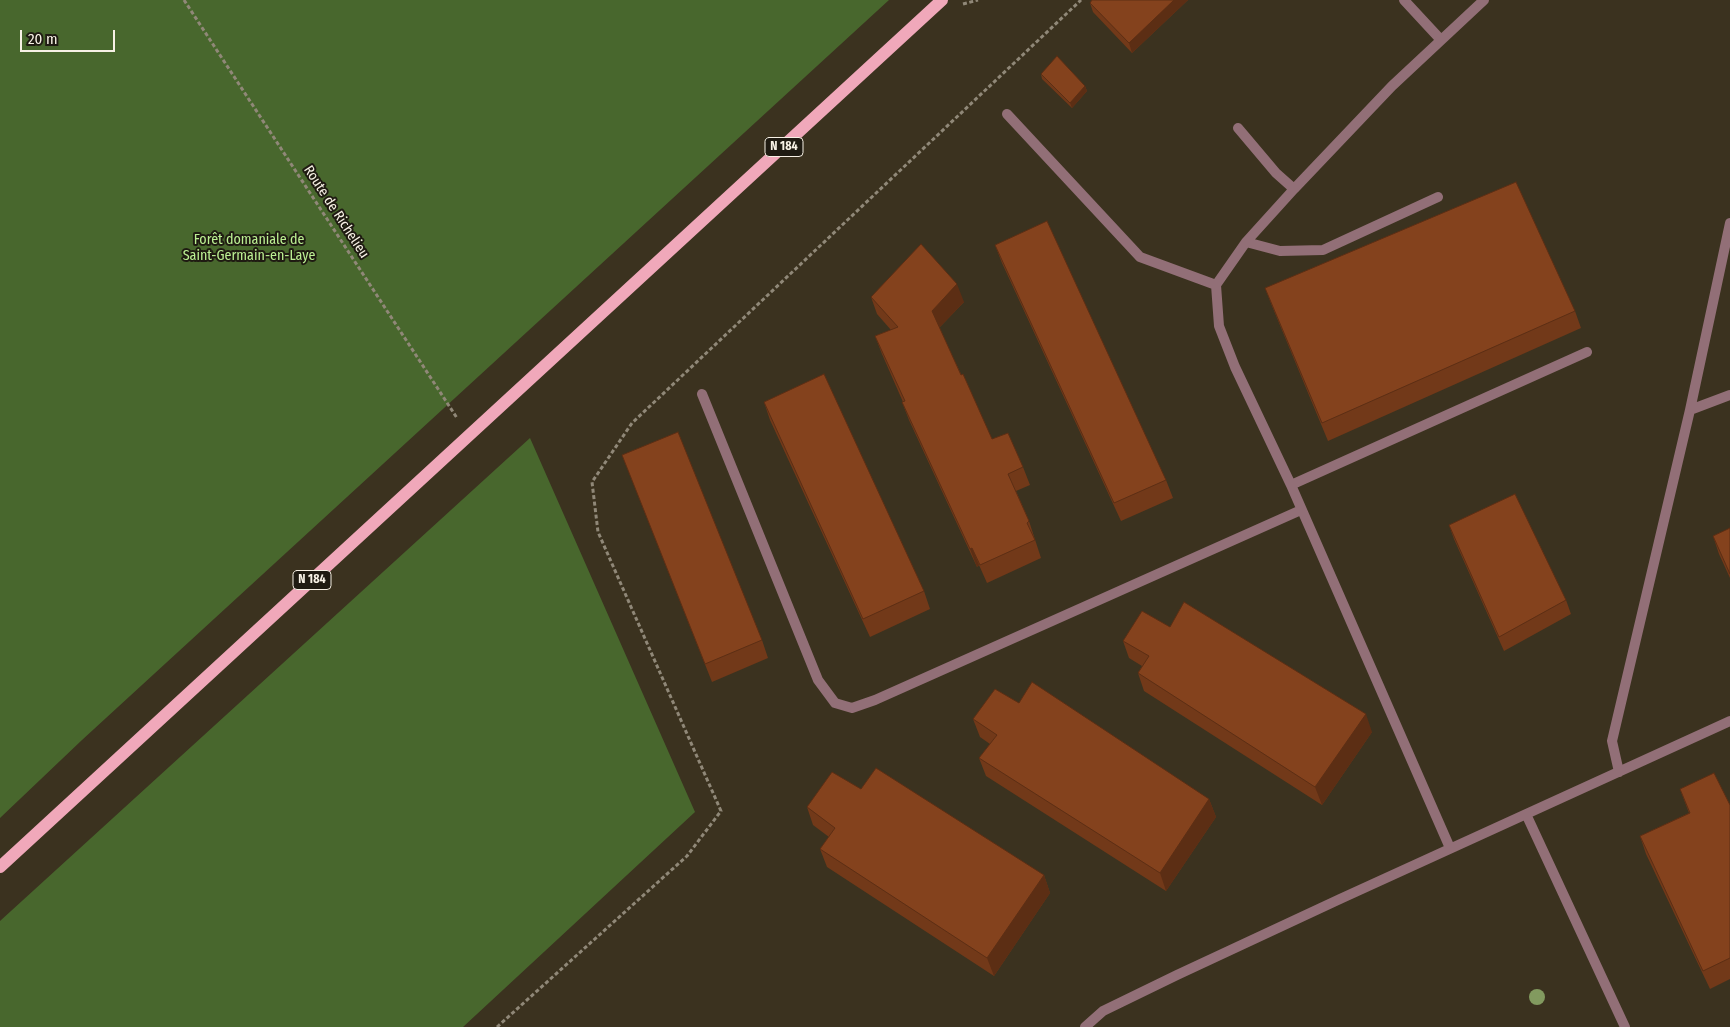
<!DOCTYPE html>
<meta charset="utf-8">
<style>
body{margin:0}
#map{position:relative;width:1730px;height:1027px;overflow:hidden;background:#3b321f;font-family:"Fira Sans Condensed",sans-serif}
canvas{display:block}
.scale{position:absolute;left:20px;top:30px;width:95px;height:22px;box-sizing:border-box;border:2px solid #f7f1e5;border-top:0;padding-left:6px;font-size:15px;line-height:18px;white-space:nowrap;color:#f7f1e5;-webkit-text-stroke:4px #1f1b12;paint-order:stroke}
</style>
<div id="map">
<canvas width="1730" height="1027"></canvas>
<div class="scale">20 m</div>
</div>
<script>
const ctx = document.querySelector('canvas').getContext('2d');
ctx.lineJoin = 'round';
function fillPath(path, color) { ctx.fillStyle = color; ctx.fill(path, 'evenodd'); }
const shape = rows => new Path2D(rows.map(r => 'M' + r).join(''));
function strokePath(path, color, width, dash) { ctx.strokeStyle = color; ctx.lineWidth = width; ctx.lineCap = dash ? 'butt' : 'round'; ctx.setLineDash(dash || []); ctx.stroke(path); }
function write(font, color, halo, rows, align = 'center') {
  ctx.font = font + ' "Fira Sans Condensed",sans-serif'; ctx.lineWidth = 4; ctx.setLineDash([]); ctx.textBaseline = 'middle'; ctx.strokeStyle = halo; ctx.fillStyle = color; for (const [text, x, y, turn = 0] of rows) {
    ctx.save(); ctx.translate(x, y); ctx.rotate((+turn || 0) * Math.PI / 180); ctx.textAlign = isNaN(turn) ? turn : align; if (halo) ctx.strokeText(text, 0, 0); ctx.fillText(text, 0, 0); ctx.restore();
  }
}
const green = shape([
 [0,0,889,0,82,740,0,818],
 [530,438,695,812,463,1027,0,1027,0,921]
]);
const path = shape([
 [184,0,457,418],
 [963,4,978,0],
 [497,1027,687,856,721,811,598,532,592,482,632,423,1081,0]
]);
const service = shape([
 [1404,0,1441,40],
 [1007,114,1140,257,1216,285],
 [1238,128,1276,173,1294,189],
 [1246,242,1280,251,1323,250,1438,197],
 [702,394,818,680,835,703,852,708,875,700,1301,510],
 [1690,410,1730,395],
 [1291,485,1587,352],
 [1619,772,1612,741,1690,410,1730,223],
 [1526,814,1625,1027],
 [1450,848,1291,485,1235,367,1219,326,1216,285,1246,242,1294,189,1392,86,1484,0],
 [1085,1027,1103,1011,1177,975,1340,899,1730,721]
]);
const primary = shape([
 [0,867,942,0]
]);
const trees = [
 [1537,997]
];
const wall = shape([
 [1092,0,1188,0,1132,53,1093,12,1090,3],
 [1041,74,1085,86,1087,91,1072,108,1042,79],
 [995,245,1166,480,1173,498,1121,521,1002,263],
 [1265,288,1575,311,1581,328,1328,441,1272,306],
 [871,297,964,302,939,328,992,439,1023,467,1030,485,1016,491,1029,521,1041,558,987,583,979,565,977,567,909,420,902,402,903,402,882,354,875,336,891,330,877,314],
 [764,402,924,591,930,609,870,637,770,420],
 [622,455,762,640,768,658,712,682],
 [1449,525,1566,600,1571,614,1504,651,1454,539],
 [1730,528,1730,578,1719,554,1713,536],
 [1170,627,1372,732,1322,805,1144,691,1138,673,1142,666,1129,658,1123,641],
 [1019,703,1209,799,1216,817,1166,891,986,776,979,758,990,744,980,737,973,719],
 [861,789,1044,875,1050,893,994,976,827,867,820,849,829,837,813,825,807,807],
 [1680,789,1730,805,1730,979,1710,989,1646,854,1640,836,1689,813]
]);
const shadedWall = shape([
 [1174,0,1188,0,1132,53,1129,43],
 [1085,86,1087,91,1072,108,1070,103],
 [957,284,964,302,938,329,932,311],
 [972,548,979,565,977,567,970,549],
 [1366,714,1372,732,1322,805,1315,787],
 [1209,799,1216,817,1166,891,1160,873],
 [1044,875,1050,893,994,976,987,958]
]);
const building = shape([
 [1092,0,1174,0,1129,43,1090,3,1092,0],
 [1057,56,1085,86,1070,103,1041,74,1057,56],
 [1516,182,1575,311,1322,423,1265,288,1516,182],
 [1047,221,1166,480,1114,503,995,245,1047,221],
 [921,244,957,284,932,311,961,375,963,374,992,439,1008,433,1023,467,1008,474,1029,521,1027,523,1035,540,980,565,972,548,970,549,902,402,905,401,875,336,898,327,871,297,921,244],
 [824,374,924,591,863,619,764,402,824,374],
 [678,432,762,640,705,664,622,455,678,432],
 [1515,494,1566,600,1499,637,1449,525,1515,494],
 [1730,528,1730,574,1713,536,1730,528],
 [1184,602,1366,714,1315,787,1138,673,1149,656,1123,641,1142,611,1170,627,1184,602],
 [1032,682,1209,799,1160,873,979,758,997,735,973,719,995,689,1019,703,1032,682],
 [876,768,1044,875,987,958,820,849,835,828,807,807,832,772,861,789,876,768],
 [1714,773,1730,805,1730,958,1703,971,1640,836,1690,813,1680,789,1714,773]
]);
const shields = [
 [784,147,38],
 [312,580,38]
];
const shieldNames = [
 ["N 184",784,147],
 ["N 184",312,580]
];
const streetNames = [
 ["Route de Richelieu",336,212,57]
];
const parkNames = [
 ["Forêt domaniale de",249,240],
 ["Saint-Germain-en-Laye",249,256]
];
fillPath(green, '#48672d');
strokePath(path, '#908878', 3, [4, 2.5]);
strokePath(service, '#926f77', 10);
strokePath(primary, '#f0a8ba', 12);
ctx.fillStyle = '#829a5f';
for (const [x, y] of trees) { ctx.beginPath(); ctx.arc(x, y, 8, 0, 2 * Math.PI); ctx.fill(); }
fillPath(wall, '#723919');
fillPath(shadedWall, '#5c2e14');
fillPath(building, '#84421d');
strokePath(building, '#5c2e14', 1);
for (const [x, y, w] of shields) { const box = new Path2D(); box.roundRect(x - w / 2, y - 9.5, w, 19, 4); ctx.fillStyle = '#1f1b12'; ctx.fill(box); strokePath(box, '#f7f1e5', 1); }
write('bold 12px', '#f7f1e5', null, shieldNames);
write('14px', '#f7f1e5', '#1f1b12', streetNames);
write('14px', '#bcf093', '#1f1b12', parkNames);
</script>
